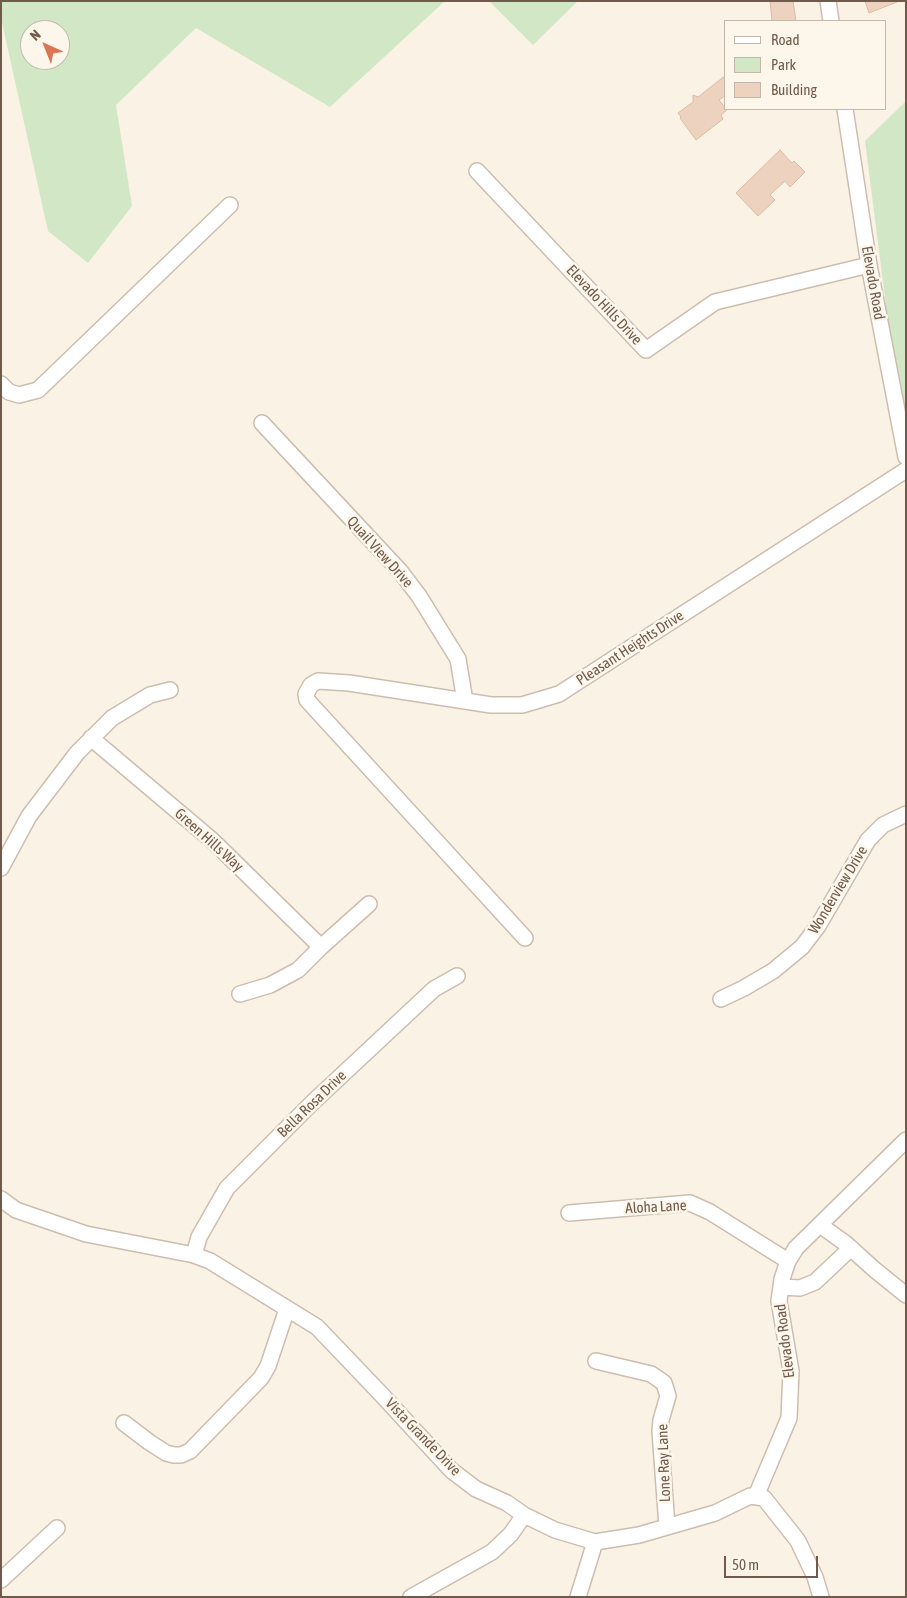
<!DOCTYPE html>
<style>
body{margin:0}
#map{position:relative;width:907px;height:1598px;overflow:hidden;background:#faf3e5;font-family:"Asap Condensed",sans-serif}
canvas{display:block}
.frame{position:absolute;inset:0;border:2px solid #715a4c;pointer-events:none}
.legend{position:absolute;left:724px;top:20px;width:162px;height:90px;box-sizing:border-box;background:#fdf7eb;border:1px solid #c5b8ab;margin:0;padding:6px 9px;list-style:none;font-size:15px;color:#715a4c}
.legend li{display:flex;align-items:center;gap:10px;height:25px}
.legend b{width:25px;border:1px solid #c5b8ab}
.north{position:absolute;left:20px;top:20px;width:50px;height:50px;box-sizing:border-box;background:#fdf7eb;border:1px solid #c5b8ab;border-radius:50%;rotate:316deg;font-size:14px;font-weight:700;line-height:20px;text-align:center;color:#715a4c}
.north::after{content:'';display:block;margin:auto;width:18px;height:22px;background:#db7554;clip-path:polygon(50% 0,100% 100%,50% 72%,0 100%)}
.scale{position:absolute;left:724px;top:1556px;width:94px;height:22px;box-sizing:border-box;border:2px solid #715a4c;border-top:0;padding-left:6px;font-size:15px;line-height:18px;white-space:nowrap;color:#715a4c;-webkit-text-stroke:4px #fdf7eb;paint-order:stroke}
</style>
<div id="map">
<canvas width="907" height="1598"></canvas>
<div class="frame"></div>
<ul class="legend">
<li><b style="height:6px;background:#fff"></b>Road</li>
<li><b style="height:14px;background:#d2e7c5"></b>Park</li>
<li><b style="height:14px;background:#edd2bf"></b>Building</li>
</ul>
<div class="north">N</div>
<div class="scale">50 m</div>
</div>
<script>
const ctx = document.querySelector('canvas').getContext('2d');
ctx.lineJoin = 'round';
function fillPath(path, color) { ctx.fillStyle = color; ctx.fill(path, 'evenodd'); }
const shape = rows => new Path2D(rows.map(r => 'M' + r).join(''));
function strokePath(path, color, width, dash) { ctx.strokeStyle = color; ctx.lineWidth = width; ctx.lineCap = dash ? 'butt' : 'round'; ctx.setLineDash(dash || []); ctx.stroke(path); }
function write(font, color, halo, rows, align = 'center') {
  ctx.font = font + ' "Asap Condensed",sans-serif'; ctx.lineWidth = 5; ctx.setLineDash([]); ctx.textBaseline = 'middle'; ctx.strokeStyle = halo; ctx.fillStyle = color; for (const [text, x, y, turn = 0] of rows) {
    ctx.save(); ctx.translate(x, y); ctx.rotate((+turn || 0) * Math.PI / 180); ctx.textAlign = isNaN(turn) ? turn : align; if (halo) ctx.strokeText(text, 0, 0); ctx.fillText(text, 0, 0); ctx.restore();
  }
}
const green = shape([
 [1,1,445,1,330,107,196,28,116,105,132,206,88,263,48,231,1,18],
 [30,30,60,30,60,60,30,60],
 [489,1,578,1,533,45],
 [906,101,906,438,903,440,865,141]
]);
const building = shape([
 [770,1,793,1,796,21,772,21,770,1],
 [865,1,897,1,897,2,869,13,865,1],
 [726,75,726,95,719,100,727,110,721,115,723,119,696,140,680,118,681,117,678,113,693,102,693,95,698,97,726,75],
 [780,150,792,163,794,161,805,172,790,187,785,181,770,195,775,200,758,216,736,193,780,150]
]);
const minor = shape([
 [828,1,831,21],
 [845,109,869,265,906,457],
 [477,171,646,350,715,302,869,265],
 [1,384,9,392,19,395,38,390,230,205],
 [262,423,400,571,419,596,458,659,465,701],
 [91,738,213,841,321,947,369,904],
 [1,868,29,816,77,753,112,718,150,695,170,690],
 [525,938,307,700,306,694,311,685,318,681,349,683,491,705,522,705,559,694,906,470],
 [240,994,270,985,298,970,321,947],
 [721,999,744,988,773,971,802,947,818,926,868,840,883,825,906,814],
 [1,1199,16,1210,86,1234,194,1255,210,1261,317,1327,381,1394,451,1470,476,1489,507,1503,524,1515,555,1530,595,1542,639,1535,715,1513,750,1496,764,1498,798,1541,815,1577,821,1597],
 [569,1213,690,1203,710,1212,788,1261],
 [820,1225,845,1243,875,1270,906,1295],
 [194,1255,199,1237,227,1188,312,1103,434,989,457,976],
 [781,1287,800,1288,815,1282,851,1248],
 [596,1361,651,1374,664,1383,668,1396,661,1420,660,1431,667,1527],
 [124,1423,149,1442,166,1453,174,1455,181,1455,190,1451,261,1378,268,1366,287,1309],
 [756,1496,789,1418,791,1371,779,1301,782,1279,788,1261,796,1248,906,1140],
 [1,1580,57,1528],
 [411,1597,492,1552,511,1534,524,1515],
 [578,1597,595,1542]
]);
const streetNames = [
 ["Elevado Road",873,283,80],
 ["Elevado Hills Drive",604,305,47],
 ["Quail View Drive",380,552,48],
 ["Pleasant Heights Drive",630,648,-33],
 ["Green Hills Way",209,840,42],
 ["Wonderview Drive",838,890,-59],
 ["Bella Rosa Drive",312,1104,-44],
 ["Aloha Lane",656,1207,-3],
 ["Elevado Road",785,1341,-97],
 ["Vista Grande Drive",423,1437,46],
 ["Lone Ray Lane",664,1463,-92]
];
fillPath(green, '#d2e7c5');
fillPath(building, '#edd2bf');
strokePath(building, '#dfbaa1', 1);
strokePath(minor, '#cdbdaf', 18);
strokePath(minor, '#fff', 15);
write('15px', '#715a4c', '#fdf7eb', streetNames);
</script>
